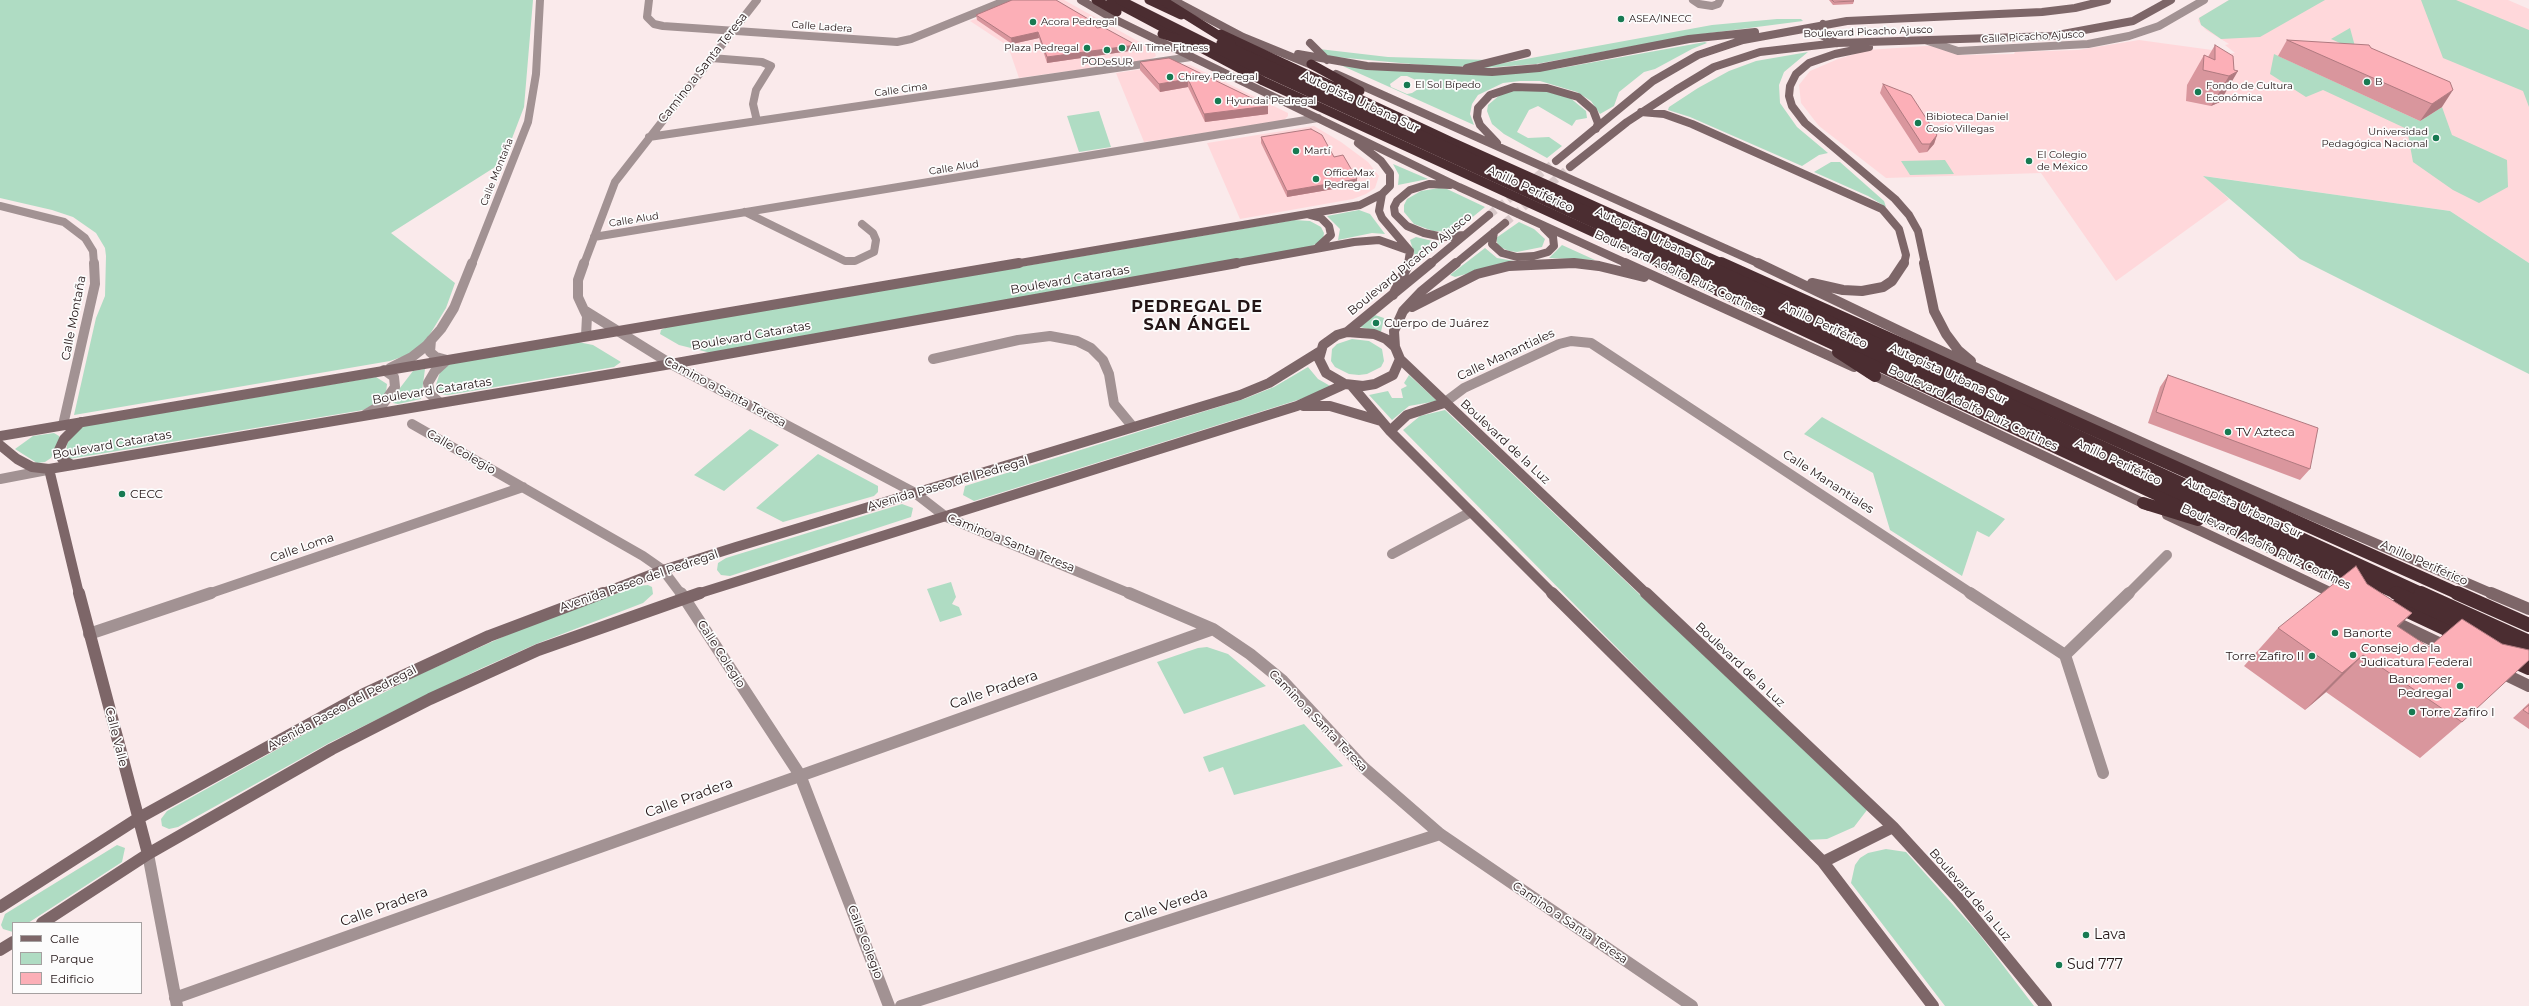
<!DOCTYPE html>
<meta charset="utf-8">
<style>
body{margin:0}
#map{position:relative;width:2529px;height:1006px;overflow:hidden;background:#faeaeb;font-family:Montserrat,sans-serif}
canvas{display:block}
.legend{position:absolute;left:12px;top:922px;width:130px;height:72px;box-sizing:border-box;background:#fcfcfc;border:1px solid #a5a0a0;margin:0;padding:5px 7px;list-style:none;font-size:12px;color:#231516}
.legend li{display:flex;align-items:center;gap:8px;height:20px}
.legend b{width:20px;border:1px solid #a5a0a0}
</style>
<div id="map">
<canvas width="2529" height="1006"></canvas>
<ul class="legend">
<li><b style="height:5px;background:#7d6668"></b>Calle</li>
<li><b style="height:11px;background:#afdcc3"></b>Parque</li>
<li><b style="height:11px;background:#fcafb7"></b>Edificio</li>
</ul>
</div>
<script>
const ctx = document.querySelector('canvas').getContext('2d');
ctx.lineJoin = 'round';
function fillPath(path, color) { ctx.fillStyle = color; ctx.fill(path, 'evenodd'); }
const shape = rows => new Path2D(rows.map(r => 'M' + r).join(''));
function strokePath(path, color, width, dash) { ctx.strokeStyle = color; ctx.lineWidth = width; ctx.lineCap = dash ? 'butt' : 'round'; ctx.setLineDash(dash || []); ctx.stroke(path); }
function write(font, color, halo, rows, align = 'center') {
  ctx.font = font + ' Montserrat,sans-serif'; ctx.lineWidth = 3.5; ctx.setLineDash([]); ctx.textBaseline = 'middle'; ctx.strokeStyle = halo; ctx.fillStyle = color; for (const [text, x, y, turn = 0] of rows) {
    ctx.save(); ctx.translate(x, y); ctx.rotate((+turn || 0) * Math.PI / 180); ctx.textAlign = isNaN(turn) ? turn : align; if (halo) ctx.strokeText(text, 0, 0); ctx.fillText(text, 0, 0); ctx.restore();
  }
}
const built = shape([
 [1022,0,1064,0,1154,50,1156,56,1149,60,1019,78,1008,46,970,21],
 [2229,0,2508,0,2529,9,2529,263,2450,211,2204,176,2229,199,2116,281,2041,173,1886,178,1819,126,1801,103,1799,85,1810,71,1838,59,1868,50,1940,45,1961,55,2014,54,2015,52,2078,50,2139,40,2212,50,2220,55,2235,53,2225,45,2229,44,2206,30,2198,21,2199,18],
 [1176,64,1190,65,1288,113,1288,116,1283,121,1144,142,1116,73],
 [1314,126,1341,142,1368,162,1379,176,1375,188,1366,194,1353,199,1240,219,1207,143]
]);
const green = shape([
 [0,0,533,0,524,107,503,162,391,233,455,283,446,308,427,339,410,354,390,361,74,415,96,318,105,296,106,256,105,248,96,233,73,217,52,210,0,198],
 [2229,0,2325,0,2260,37,2221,39,2201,25,2199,18],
 [2421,0,2456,0,2529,30,2529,107,2523,91,2443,58],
 [1777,19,1801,19,1803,21,1695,35,1536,64,1471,69,1712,25],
 [2350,28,2356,50,2331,39],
 [1705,42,1707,43,1692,49,1655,69,1644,72,1619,92,1614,106,1600,114,1591,101,1577,92,1540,81,1520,81,1503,83,1478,95,1472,104,1470,114,1474,125,1336,63,1461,74,1497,75,1556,69],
 [1401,76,1407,76,1422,83,1423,86,1412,93,1407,94,1391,87,1390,84],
 [1319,49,1388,57,1489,60,1455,68,1325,56],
 [1808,52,1784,72,1779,85,1780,103,1797,127,1828,153,1819,155,1802,166,1690,117,1668,110,1669,107,1698,88,1729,71,1756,61],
 [2274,54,2420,121,2442,107,2452,135,2507,160,2508,187,2479,203,2453,190,2413,162,2407,129,2323,90,2306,97,2270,74],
 [1531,88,1569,97,1586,111,1587,118,1576,120,1572,126,1538,106,1529,110,1517,132,1528,138,1549,137,1562,146,1547,158,1504,134,1492,124,1487,111,1488,105,1501,94,1512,90],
 [1099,111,1111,147,1079,152,1067,116],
 [1945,160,1954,174,1910,175,1901,161],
 [1831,162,1840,162,1884,201,1886,207,1868,196,1814,172],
 [1393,164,1428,179,1398,185,1399,175],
 [2203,176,2450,211,2529,263,2529,374,2300,259],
 [1439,188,1447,189,1485,207,1454,232,1433,231,1414,224,1404,212,1404,205,1407,199,1421,191],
 [1359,210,1370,214,1385,234,1372,233,1338,240,1340,229,1327,216],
 [1294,220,1310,221,1321,227,1324,233,1323,240,1312,246,1296,250,711,353,679,345,660,334,661,330,667,327],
 [1519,222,1534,229,1545,239,1542,247,1517,252,1509,251,1498,246,1496,238],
 [1416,237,1441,243,1412,267,1415,256,1410,240],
 [1562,245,1595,260,1549,258],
 [1485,248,1497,258,1514,261,1455,277,1450,275],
 [1375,315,1384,318,1381,332,1360,327],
 [1352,339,1369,341,1382,349,1384,361,1381,367,1367,374,1359,375,1349,374,1335,367,1331,361,1332,349,1337,344],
 [578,342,593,345,621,362,614,367,448,395,438,394,434,391,441,369,446,364],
 [1308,367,1318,379,1332,387,1301,399,974,501,963,495,965,486,1244,399,1274,387],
 [425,369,421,399,398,404,393,403,393,397,413,371],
 [1409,375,1437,401,1409,406,1392,420,1369,395,1388,391,1392,398,1403,398,1401,389,1407,386,1404,383],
 [376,377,387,384,386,393,377,403,363,410,69,459,66,455,67,444,78,427],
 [1445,410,1867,810,1854,827,1827,839,1806,840,1403,430,1420,416],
 [1822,417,2005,519,1989,537,1977,531,1962,576,1890,530,1873,473,1804,434],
 [750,429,779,445,724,491,694,475],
 [54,433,59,436,60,440,51,458,45,462,37,463,15,449,33,436],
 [818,454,878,486,878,492,874,496,783,522,756,508],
 [902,504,913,508,911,517,730,576,721,575,717,570,718,563,726,558],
 [951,582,956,597,952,604,959,607,962,615,940,622,927,589],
 [648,585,652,587,653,594,643,603,536,644,482,668,329,743,178,827,169,829,162,826,161,819,167,811,319,726,418,675,527,626,638,586],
 [1207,647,1228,654,1266,686,1184,714,1157,662,1198,648],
 [1304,724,1343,766,1234,795,1223,767,1209,772,1203,757],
 [117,845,125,848,122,862,28,923,13,923,13,932,3,929,1,925,5,914],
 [1886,849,1906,852,1979,934,2034,1006,1945,1006,1851,883,1855,865,1860,858,1868,853]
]);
const secondaryTunnel = shape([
 [1489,215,1556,161],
 [1505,223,1570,167]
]);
const streetFar2 = shape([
 [649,0,647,17,654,24,663,26,897,42,911,39,1007,0],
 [1693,0,1699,4,1712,6,1718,4,1720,0],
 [1928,41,1958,51,2088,44,2129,36,2159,26,2204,0],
 [711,58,762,62,771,66,756,90,753,104,757,121],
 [649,137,1191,57],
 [0,206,64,222,85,238,93,251,94,264],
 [745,212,845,261,855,261,874,252,876,240,873,233,862,224],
 [594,237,1318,118],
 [472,264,528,122,536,74,540,0],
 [584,264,615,182,757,0]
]);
const streetFar1 = shape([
 [584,263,578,280,578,297,584,310,671,364,915,493,946,517,1131,594],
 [584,310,587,316,586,336],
 [431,340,430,352,436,357,447,360],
 [933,359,1018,340,1050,336,1077,341,1091,348,1103,360,1109,374,1114,404,1133,427],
 [390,368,412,357,426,346,441,329,454,308,472,263],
 [439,402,430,394,428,383,435,371,447,360],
 [1444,403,1464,388,1559,344,1571,341,1591,343,1972,594],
 [366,414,383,404,395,387,394,377,384,370],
 [412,424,643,556,663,570,681,594],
 [63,425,95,284,94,263],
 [0,479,47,470],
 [1392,554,1471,512],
 [208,594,523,487],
 [2128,594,2167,555]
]);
const street = shape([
 [681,593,800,775,889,1006],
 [1129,593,1213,629,1250,654,1283,681,1363,767,1440,834,1692,1006],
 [1970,593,2065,655],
 [89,634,211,593],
 [2065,655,2129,593],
 [2065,655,2103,773],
 [148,854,177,1006],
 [175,998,1213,629],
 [901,1006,1440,834]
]);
const secondaryFar2 = shape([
 [1081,0,1112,18,1459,187,1628,264],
 [1173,0,1243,37,1319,68],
 [1823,24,1819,31,1821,35,1837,43],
 [1310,43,1327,60],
 [1869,47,1835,54,1809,63,1796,74,1790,86,1789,96,1792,106,1805,123,1895,199,1909,215,1918,231,1925,264],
 [1298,54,1367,66,1492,72,1539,68,1689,39,1755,32],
 [1467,68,1527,53],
 [1336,74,1760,264],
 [1641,112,1664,114,1692,124,1882,209,1899,229,1906,255,1904,264],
 [1358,143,1381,161,1390,173,1390,186,1382,194,1379,211,1382,218,1410,251,1408,264],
 [1497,143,1480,125,1477,117,1478,108,1490,95,1514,87,1547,88,1578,97,1593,110,1598,123,1596,129],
 [1556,161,1653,81,1698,55,1743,40,1847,21,2042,12,2075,8,2107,0],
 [1570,167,1627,122,1676,90,1714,67,1760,52,1837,43,2052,36,2133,21,2171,0],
 [1450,185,1429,184,1410,190,1397,201,1394,207,1395,214,1407,226,1424,233,1443,237,1464,235],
 [1310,215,1321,218,1329,226,1331,235,1318,247],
 [1494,232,1492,244,1502,253,1517,257,1534,256,1548,252,1554,246,1553,237,1544,228],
 [1014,264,1360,205,1382,194],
 [1232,264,1354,242,1379,240,1410,251],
 [1430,264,1489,215],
 [1455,264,1505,223],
 [1556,264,1581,264]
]);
const secondaryFar1 = shape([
 [1625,263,1854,367],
 [1758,263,1981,370,2157,449,2493,594],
 [1924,263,1934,311,1946,334,1958,350,1971,361],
 [1812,283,1843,290,1862,291,1883,287,1892,281,1904,263],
 [1393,295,1409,263],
 [1412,307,1477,274,1509,266,1574,263,1599,266,1644,277],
 [1347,332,1431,263],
 [1347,332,1374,334,1386,339,1395,347,1400,359,1393,375,1375,384,1363,386,1345,384,1326,373,1319,359,1323,345,1337,335,1347,332],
 [1395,347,1394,331,1403,311,1422,291,1456,263],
 [1400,359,1647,594],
 [1869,373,2149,506],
 [1351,385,1390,431,1553,594],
 [1303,406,1330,406,1381,421],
 [1390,431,1407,415,1444,403],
 [0,436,1019,263],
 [0,445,17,459,32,467,49,469,671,364,1237,263],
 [72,465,62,459,59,450,64,439,81,422],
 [49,469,79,594],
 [2167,515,2334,594],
 [601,594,663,570,736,547,1240,395,1269,383,1319,352],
 [697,594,1297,406,1345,384]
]);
const secondary = shape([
 [79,593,148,854],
 [1552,593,1823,862,1933,1006],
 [1646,593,1893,827,1958,898,2046,1006],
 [2332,593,2337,595],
 [2491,593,2529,609],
 [2388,619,2447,647],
 [2498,671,2529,686],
 [1823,862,1893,827],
 [0,907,137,819,364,694,489,636,603,593],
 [42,923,148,854,332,749,430,699,538,650,700,593],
 [0,950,13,942]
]);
const highwayFar2 = shape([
 [1096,0,1117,12],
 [1111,0,1263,81,1662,264],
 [1149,0,1181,15],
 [1221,34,1452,142,1724,264],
 [1311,64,1360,91]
]);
const highwayFar1 = shape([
 [1660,263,2353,586],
 [1721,263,2459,594],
 [1838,352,1875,376],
 [2143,503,2198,520]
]);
const highway = shape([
 [2457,593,2529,625],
 [2397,606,2463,637],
 [2509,659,2529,668]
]);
const highwayBridgeFar2 = shape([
 [1120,0,1254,67,1682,264],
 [1162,0,1231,43],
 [1162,34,1187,42],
 [1221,43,1703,264]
]);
const highwayBridgeFar1 = shape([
 [1679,263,2398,594],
 [1701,263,2423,594]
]);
const highwayBridge = shape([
 [2396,593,2529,654],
 [2421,593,2529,642]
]);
const wall = shape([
 [1829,0,1853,0,1854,1,1853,4,1833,5],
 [976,15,1097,28,1136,45,1136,50,1047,63,1039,38,1012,44,977,20],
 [2287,40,2371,48,2442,107,2420,121,2278,56],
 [2215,45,2234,70,2220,102,2211,106,2186,101,2187,85,2204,55,2208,57],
 [1140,62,1268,106,1268,114,1205,122,1188,87,1160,92,1140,70],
 [1883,84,1937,135,1934,144,1927,152,1919,153,1880,93],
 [1261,137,1334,157,1357,185,1287,197,1261,143],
 [2168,375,2310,469,2300,480,2148,423,2160,387],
 [2367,584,2398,627,2462,722,2420,758,2326,692,2305,710,2244,666,2278,628],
 [2529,703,2529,729,2513,718]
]);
const shadedWall = shape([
 [1038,32,1039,38,1012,44,1011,38],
 [1136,45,1136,50,1047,63,1047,57],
 [2238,71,2220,102,2211,106,2229,76],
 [1188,79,1188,87,1160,92,1159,84],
 [2453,90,2442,107,2420,121,2432,104],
 [1268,106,1268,114,1205,122,1204,114],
 [1937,135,1934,144,1927,152,1930,144],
 [1357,179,1357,185,1287,197,1287,191],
 [2412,613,2374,651,2397,626],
 [2363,655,2326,692,2305,710,2342,673]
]);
const building = shape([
 [1012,0,1056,0,1090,20,1097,28,1103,27,1136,45,1047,57,1038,32,1011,38,976,15,1012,0],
 [1832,0,1853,0,1854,1,1834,2,1832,0],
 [2287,40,2369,45,2371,48,2450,82,2453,90,2432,104,2287,40],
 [2215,45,2233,56,2234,70,2238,71,2229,76,2203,70,2204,55,2215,60,2215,45],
 [1169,58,1268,106,1204,114,1188,79,1159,84,1140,62,1169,58],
 [1883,84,1911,95,1937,135,1930,144,1922,144,1883,84],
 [1311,129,1322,135,1334,157,1343,155,1357,179,1287,191,1261,137,1311,129],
 [2168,375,2318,428,2310,469,2156,412,2168,375],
 [2356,566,2367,584,2412,613,2397,626,2429,647,2462,619,2502,644,2529,650,2529,660,2462,722,2363,655,2342,673,2278,628,2356,566],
 [2529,705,2529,714,2523,710,2529,705]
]);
const markers = [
 [1621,19,4,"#177a52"],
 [1033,22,4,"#177a52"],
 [1087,48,4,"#177a52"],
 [1122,48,4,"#177a52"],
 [1107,50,4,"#177a52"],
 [1170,77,4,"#177a52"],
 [2367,82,4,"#177a52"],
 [1407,85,4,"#177a52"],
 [2198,92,4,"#177a52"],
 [1218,101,4,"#177a52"],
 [1918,123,4,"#177a52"],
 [2436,138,4,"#177a52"],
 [1296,151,4,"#177a52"],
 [2029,161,4,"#177a52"],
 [1316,179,4,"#177a52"],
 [1376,323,4,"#177a52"],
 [2228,432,4,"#177a52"],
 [122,494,4,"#177a52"],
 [2335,633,4,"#177a52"],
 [2353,655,4,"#177a52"],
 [2312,656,4,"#177a52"],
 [2460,686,4,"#177a52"],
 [2412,712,4,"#177a52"],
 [2086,935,4,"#177a52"],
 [2059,965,4,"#177a52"]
];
const farPoinames = [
 ["ASEA/INECC",1629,19],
 ["Acora Pedregal",1041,22],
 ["Plaza Pedregal",1079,48,"right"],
 ["All Time Fitness",1130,48],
 ["PODeSUR",1107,62,"center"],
 ["Chirey Pedregal",1178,77],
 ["B",2375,82],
 ["El Sol Bípedo",1415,85],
 ["Fondo de Cultura",2206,86],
 ["Económica",2206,98],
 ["Hyundai Pedregal",1226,101],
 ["Bibioteca Daniel",1926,117],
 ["Cosío Villegas",1926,129],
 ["Universidad",2428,132,"right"],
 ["Pedagógica Nacional",2428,144,"right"],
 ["Martí",1304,151],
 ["El Colegio",2037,155],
 ["de México",2037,167],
 ["OfficeMax",1324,173],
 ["Pedregal",1324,185]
];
const farStreetnames = [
 ["Calle Ladera",822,27,4],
 ["Boulevard Picacho Ajusco",1868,32,-2],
 ["Calle Picacho Ajusco",2033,37,-3],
 ["Calle Cima",901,90,-8],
 ["Calle Alud",954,168,-9],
 ["Calle Montaña",497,172,-68],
 ["Calle Alud",634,220,-9]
];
const streetNames = [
 ["Camino a Santa Teresa",703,68,-52],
 ["Autopista Urbana Sur",1360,102,25],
 ["Anillo Periférico",1530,189,25],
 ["Autopista Urbana Sur",1654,238,25],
 ["Boulevard Picacho Ajusco",1410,264,-39],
 ["Boulevard Adolfo Ruiz Cortines",1679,273,25],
 ["Boulevard Cataratas",1070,280,-10],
 ["Calle Montaña",74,318,-79],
 ["Anillo Periférico",1824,325,25],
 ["Boulevard Cataratas",751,336,-10],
 ["Calle Manantiales",1506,355,-25],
 ["Autopista Urbana Sur",1948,374,25],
 ["Boulevard Cataratas",432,391,-9],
 ["Camino a Santa Teresa",725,392,28],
 ["Boulevard Adolfo Ruiz Cortines",1973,408,25],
 ["Boulevard de la Luz",1505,442,43],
 ["Boulevard Cataratas",112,445,-10],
 ["Calle Colegio",461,452,30],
 ["Anillo Periférico",2118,462,25],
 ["Calle Manantiales",1828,482,33],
 ["Avenida Paseo del Pedregal",948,484,-16],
 ["Autopista Urbana Sur",2243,508,25],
 ["Camino a Santa Teresa",1011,543,22],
 ["Boulevard Adolfo Ruiz Cortines",2266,547,25],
 ["Calle Loma",302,548,-19],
 ["Anillo Periférico",2424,563,24],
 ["Avenida Paseo del Pedregal",639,581,-19],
 ["Calle Colegio",721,654,57],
 ["Boulevard de la Luz",1740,665,43],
 ["Avenida Paseo del Pedregal",342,708,-28],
 ["Camino a Santa Teresa",1318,721,46],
 ["Calle Valle",116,737,76],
 ["Boulevard de la Luz",1970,895,49],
 ["Camino a Santa Teresa",1570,923,34],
 ["Calle Colegio",865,942,69]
];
const poiNames = [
 ["Cuerpo de Juárez",1384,323],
 ["TV Azteca",2236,432],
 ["CECC",130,494],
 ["Banorte",2343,633],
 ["Consejo de la",2361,648],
 ["Judicatura Federal",2361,662],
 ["Torre Zafiro II",2304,656,"right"],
 ["Bancomer",2452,679,"right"],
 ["Pedregal",2452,693,"right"],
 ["Torre Zafiro I",2420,712]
];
const nearStreetnames = [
 ["Calle Pradera",994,690,-19],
 ["Calle Pradera",689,798,-20],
 ["Calle Vereda",1166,906,-18],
 ["Calle Pradera",384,907,-20]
];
const nearPoinames = [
 ["Lava",2094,935],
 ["Sud 777",2067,965]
];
const districtNames = [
 ["PEDREGAL DE",1197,307],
 ["SAN ÁNGEL",1197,325]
];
fillPath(built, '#ffd8db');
fillPath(green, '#afdcc3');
strokePath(secondaryTunnel, '#dacacb', 8, [8, 4]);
strokePath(streetFar2, '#a29293', 8);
strokePath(streetFar1, '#a29293', 10);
strokePath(street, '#a29293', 12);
strokePath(secondaryFar2, '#7d6668', 8);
strokePath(secondaryFar1, '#7d6668', 10);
strokePath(secondary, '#7d6668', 12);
strokePath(highwayFar2, '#4b2d31', 9);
strokePath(highwayFar1, '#4b2d31', 12);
strokePath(highway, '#4b2d31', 14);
strokePath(highwayBridgeFar2, '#4b2d31', 9);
strokePath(highwayBridgeFar1, '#4b2d31', 12);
strokePath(highwayBridge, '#4b2d31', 14);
fillPath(wall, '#d9969d');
fillPath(shadedWall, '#b07a80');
fillPath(building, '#fcafb7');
strokePath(building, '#b07a80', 1);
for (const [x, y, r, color] of markers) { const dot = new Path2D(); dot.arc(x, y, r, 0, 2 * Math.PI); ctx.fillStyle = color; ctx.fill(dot); strokePath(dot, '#fcfcfc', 1.5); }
write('10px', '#231516', '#fcfcfc', farPoinames, 'left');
write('10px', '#231516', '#fcfcfc', farStreetnames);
write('12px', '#231516', '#fcfcfc', streetNames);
write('12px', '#231516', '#fcfcfc', poiNames, 'left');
write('14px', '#231516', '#fcfcfc', nearStreetnames);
write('14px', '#231516', '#fcfcfc', nearPoinames, 'left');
ctx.letterSpacing = '1px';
write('bold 16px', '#231516', '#fcfcfc', districtNames);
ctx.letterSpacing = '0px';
</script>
